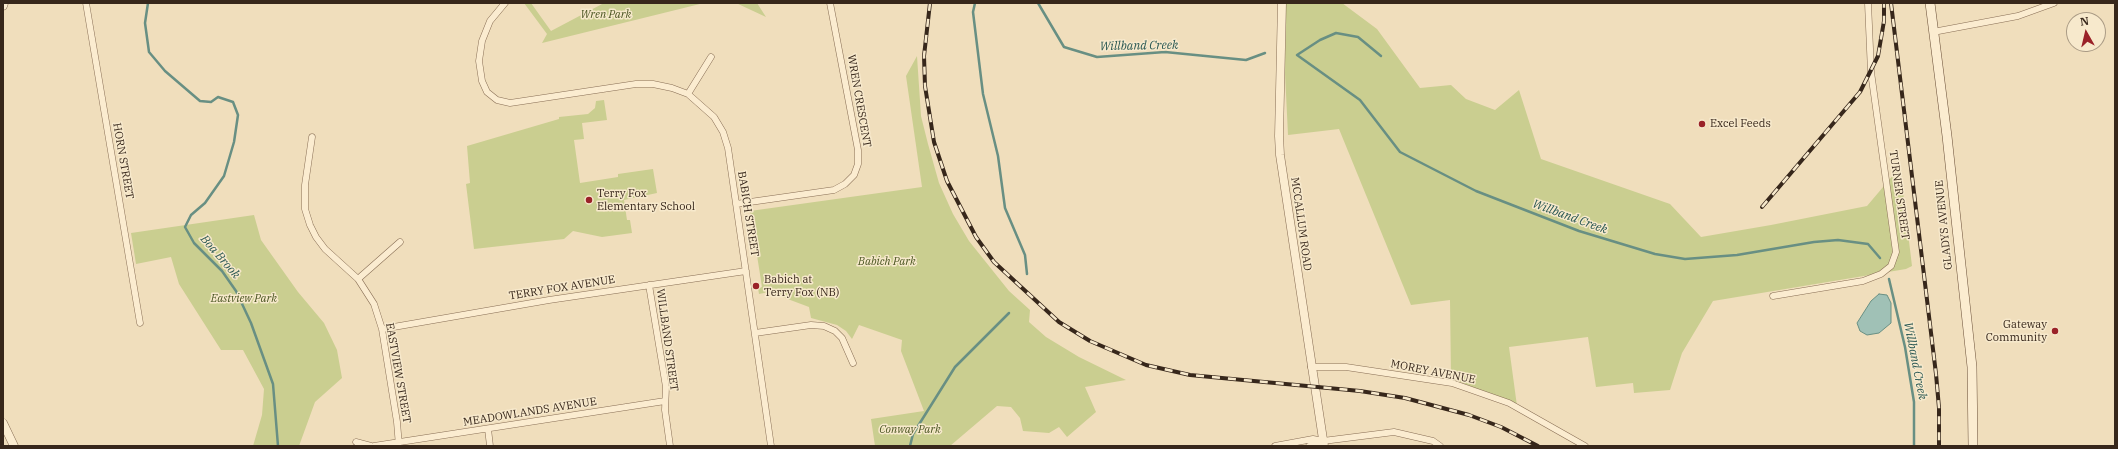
<!DOCTYPE html>
<style>
body{margin:0}
#map{position:relative;width:2118px;height:449px;overflow:hidden;background:#f0debc;font-family:"IBM Plex Serif",serif}
canvas{display:block}
.frame{position:absolute;inset:0;border:4px solid #37271b;pointer-events:none}
.north{position:absolute;left:2066px;top:12px;width:40px;height:40px;box-sizing:border-box;background:#f7e9cc;border:1px solid #aa9b85;border-radius:50%;rotate:352deg;font-size:11px;font-weight:700;line-height:16px;text-align:center;color:#37271b}
.north::after{content:'';display:block;margin:auto;width:14px;height:18px;background:#9a2228;clip-path:polygon(50% 0,100% 100%,50% 72%,0 100%)}
</style>
<div id="map">
<canvas width="2118" height="449"></canvas>
<div class="frame"></div>
<div class="north">N</div>
</div>
<script>
const ctx = document.querySelector('canvas').getContext('2d');
ctx.lineJoin = 'round';
function fillPath(path, color) { ctx.fillStyle = color; ctx.fill(path, 'evenodd'); }
const shape = rows => new Path2D(rows.map(r => 'M' + r).join(''));
function strokePath(path, color, width, dash) { ctx.strokeStyle = color; ctx.lineWidth = width; ctx.lineCap = dash ? 'butt' : 'round'; ctx.setLineDash(dash || []); ctx.stroke(path); }
function write(font, color, halo, rows, align = 'center') {
  ctx.font = font + ' "IBM Plex Serif",serif'; ctx.lineWidth = 3; ctx.setLineDash([]); ctx.textBaseline = 'middle'; ctx.strokeStyle = halo; ctx.fillStyle = color; for (const [text, x, y, turn = 0] of rows) {
    ctx.save(); ctx.translate(x, y); ctx.rotate((+turn || 0) * Math.PI / 180); ctx.textAlign = isNaN(turn) ? turn : align; if (halo) ctx.strokeText(text, 0, 0); ctx.fillText(text, 0, 0); ctx.restore();
  }
}
const green = shape([
 [524,3,531,3,551,31,604,3,704,3,542,43,547,34],
 [736,3,757,3,766,17],
 [1286,3,1342,3,1377,29,1420,88,1451,85,1466,99,1495,110,1519,90,1541,159,1670,204,1701,237,1771,225,1867,206,1900,167,1912,266,1906,269,1713,301,1682,353,1670,390,1634,393,1633,383,1596,387,1588,337,1509,347,1517,406,1451,378,1450,300,1411,305,1339,129,1288,135,1285,73],
 [917,56,921,116,928,144,939,183,953,214,969,241,1009,291,1030,310,1029,322,1046,337,1079,357,1126,380,1085,387,1096,412,1067,437,1059,427,1049,433,1023,431,1020,418,1011,407,997,406,950,446,875,446,871,419,924,411,901,351,902,340,859,325,852,339,846,331,837,325,811,318,809,307,769,292,759,294,758,288,762,287,750,211,922,187,906,76],
 [604,100,607,120,582,123,584,139,574,140,580,183,618,177,618,174,653,169,657,193,624,200,627,220,630,220,632,233,602,237,573,231,564,239,474,249,466,184,470,183,467,146,559,119,559,117,588,114,595,108,596,101],
 [254,215,261,240,298,292,324,323,337,350,342,378,315,402,299,446,253,446,262,415,264,389,243,350,221,350,179,284,171,257,136,264,131,233]
]);
const water = shape([
 [1879,294,1887,295,1891,303,1891,323,1879,333,1867,335,1860,331,1857,323,1871,301,1879,294]
]);
const stream = shape([
 [148,3,145,23,149,52,165,71,200,101,211,102,218,97,233,102,238,115,234,142,224,176,205,203,191,215,185,227,194,243,222,271,236,291,251,323,273,384,278,446],
 [975,3,973,12,983,94,998,156,1005,208,1025,255,1027,274],
 [1038,3,1064,47,1097,57,1165,52,1246,60,1265,53],
 [1381,56,1358,37,1336,33,1320,40,1297,55,1360,100,1400,152,1476,191,1579,231,1655,254,1685,259,1737,255,1814,242,1838,240,1868,244,1880,258],
 [1889,279,1905,347,1914,402,1914,446],
 [910,446,913,434,955,367,1009,313]
]);
const minor = shape([
 [86,3,140,323],
 [505,3,490,21,482,41,479,61,482,81,487,92,497,100,510,103,636,84,653,84,672,88,688,94,714,117,723,132,728,148,771,446],
 [1933,32,2018,16,2054,3],
 [688,94,711,57],
 [312,137,305,185,305,209,310,225,316,237,325,249,358,279,374,304,382,329,397,422,399,446],
 [736,204,834,190,845,184,854,175,858,164,858,150,830,3],
 [358,279,400,242],
 [649,285,666,387,665,410,670,446],
 [1773,296,1863,281,1881,274,1891,266,1896,252,1871,72,1868,3],
 [382,329,549,300,746,271],
 [755,333,811,325,824,326,835,331,842,338,853,363],
 [1311,367,1346,367,1452,383,1509,403,1585,446],
 [488,429,490,446],
 [356,442,371,446],
 [374,446,665,401],
 [1275,446,1313,439,1323,441,1394,432,1433,441,1440,446],
 [1309,446,1323,441]
]);
const tertiary = shape([
 [1282,3,1279,136,1280,155,1324,446],
 [3,6,4,3],
 [3,423,14,446]
]);
const secondary = shape([
 [1930,3,1947,136,1972,367,1973,446]
]);
const rail = shape([
 [930,3,924,56,925,86,934,142,947,181,976,237,994,262,1059,322,1090,341,1146,365,1190,375,1360,391,1405,398,1469,415,1501,427,1538,446],
 [1891,3,1936,374,1939,408,1939,446],
 [1762,207,1860,92,1878,56,1884,21,1884,3]
]);
const markers = [
 [1702,124,4,"#9a2228"],
 [589,200,4,"#9a2228"],
 [756,286,4,"#9a2228"],
 [2055,331,4,"#9a2228"]
];
const parkNames = [
 ["Wren Park",606,15],
 ["Babich Park",887,262],
 ["Eastview Park",244,299],
 ["Conway Park",910,430]
];
const streetNames = [
 ["WREN CRESCENT",859,101,80],
 ["HORN STREET",123,161,80],
 ["TURNER STREET",1899,195,82],
 ["BABICH STREET",748,214,81],
 ["MCCALLUM ROAD",1301,224,82],
 ["GLADYS AVENUE",1944,225,-96],
 ["TERRY FOX AVENUE",562,288,-9],
 ["WILLBAND STREET",667,340,82],
 ["MOREY AVENUE",1433,372,11],
 ["EASTVIEW STREET",398,373,80],
 ["MEADOWLANDS AVENUE",530,412,-9]
];
const poiNames = [
 ["Excel Feeds",1710,124],
 ["Terry Fox",597,194],
 ["Elementary School",597,207],
 ["Babich at",764,280],
 ["Terry Fox (NB)",764,293],
 ["Gateway",2047,325,"right"],
 ["Community",2047,338,"right"]
];
const waterNames = [
 ["Willband Creek",1139,46,-1],
 ["Willband Creek",1570,217,20],
 ["Boa Brook",220,257,49],
 ["Willband Creek",1915,361,79]
];
fillPath(green, '#cace90');
fillPath(water, '#a0c1b6');
strokePath(water, '#688f83', 1);
strokePath(stream, '#688f83', 2.5);
strokePath(minor, '#886e55', 7);
strokePath(tertiary, '#886e55', 9);
strokePath(secondary, '#6a4f38', 10);
strokePath(minor, '#fbecd0', 6);
strokePath(tertiary, '#fbecd0', 8);
strokePath(secondary, '#fbecd0', 9);
strokePath(rail, '#37271b', 4);
strokePath(rail, '#f7e9cc', 2.5, [8]);
for (const [x, y, r, color] of markers) { const dot = new Path2D(); dot.arc(x, y, r, 0, 2 * Math.PI); ctx.fillStyle = color; ctx.fill(dot); strokePath(dot, '#f7e9cc', 1.5); }
write('italic 11px', '#495420', '#f7e9cc', parkNames);
write('11px', '#37271b', '#f7e9cc', streetNames);
write('11px', '#37271b', '#f7e9cc', poiNames, 'left');
write('italic 12px', '#295752', '#f7e9cc', waterNames);
</script>
